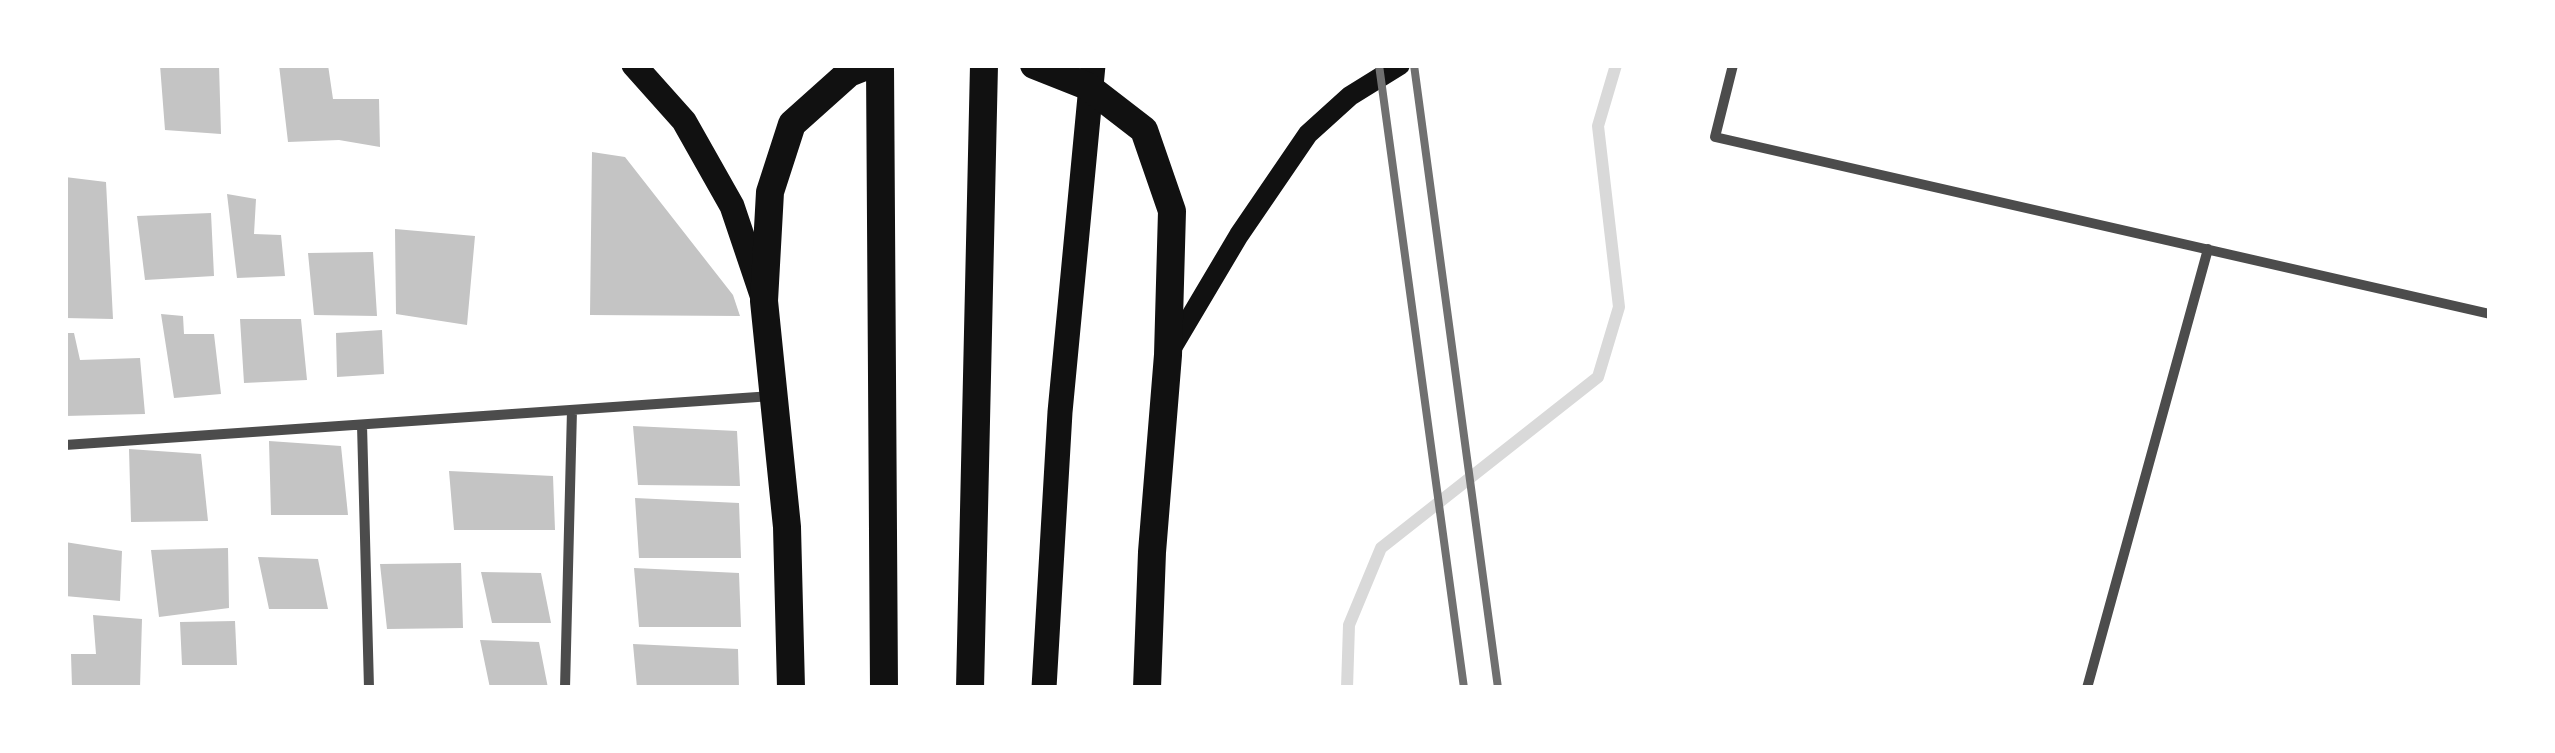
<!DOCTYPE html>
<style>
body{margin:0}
#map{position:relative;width:2555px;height:753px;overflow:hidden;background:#fff;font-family:"Roboto Serif",serif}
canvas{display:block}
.frame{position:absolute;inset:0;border:68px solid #fff;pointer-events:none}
</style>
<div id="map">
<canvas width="2555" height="753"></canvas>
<div class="frame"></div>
</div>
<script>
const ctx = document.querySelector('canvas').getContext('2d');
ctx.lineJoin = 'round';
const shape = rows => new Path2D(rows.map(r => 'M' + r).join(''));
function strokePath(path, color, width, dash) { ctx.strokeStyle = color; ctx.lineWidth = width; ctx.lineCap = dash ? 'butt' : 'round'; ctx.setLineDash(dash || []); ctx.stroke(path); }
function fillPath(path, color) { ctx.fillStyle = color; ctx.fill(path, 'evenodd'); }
const stream = shape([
 [1347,688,1349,625,1381,548,1598,377,1619,307,1598,126,1616,65]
]);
const building = shape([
 [160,65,219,65,221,134,165,130],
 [279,65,328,65,333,99,379,99,380,147,339,140,288,142],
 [592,152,625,157,733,295,740,316,590,315],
 [65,177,106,182,113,319,65,318],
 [227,194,256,199,254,234,281,235,285,276,237,278],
 [211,213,214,276,145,280,137,216],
 [395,229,475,236,467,325,396,314],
 [373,252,377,316,314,315,308,253],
 [161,314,183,316,184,334,214,334,221,394,174,398],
 [240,319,301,319,307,380,244,383],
 [382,330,384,374,337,377,336,333],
 [65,333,74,333,80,360,140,358,145,414,65,416],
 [633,426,737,431,740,486,638,485],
 [269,441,341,446,348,515,271,515],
 [129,449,201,454,208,521,131,522],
 [449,471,553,476,555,530,454,530],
 [635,498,739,503,741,558,639,558],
 [65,542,122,551,120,601,65,596],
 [228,548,229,608,159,617,151,550],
 [258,557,318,559,328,609,269,609],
 [461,563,463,628,387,629,380,564],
 [634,568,739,573,741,627,639,627],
 [481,572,541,573,551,623,492,623],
 [93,615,142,619,140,688,72,687,71,654,96,654],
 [235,621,237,665,182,665,180,622],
 [480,640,539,642,548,688,490,688],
 [633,644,738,649,739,688,637,688]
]);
const minor = shape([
 [1733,65,1715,137,2490,314],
 [362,425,369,688],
 [65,445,772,396],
 [565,688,572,410],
 [2087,688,2208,249]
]);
const secondary = shape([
 [1169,353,1239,235,1308,134,1350,96,1400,65]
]);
const primary = shape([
 [634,65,684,121,732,206,763,298],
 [1044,688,1060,412,1093,65]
]);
const trunk = shape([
 [880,65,884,688],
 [1034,65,1087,86,1144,130,1172,211,1168,355,1152,552,1147,688],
 [791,688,787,527,764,301,770,192,792,124,849,73,869,65],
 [970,688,984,65]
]);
const rail = shape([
 [1379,65,1464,688],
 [1414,65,1498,688]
]);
strokePath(stream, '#d9d9d9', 12);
fillPath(building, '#c4c4c4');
strokePath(minor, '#4c4c4c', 10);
strokePath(secondary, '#111', 20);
strokePath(primary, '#111', 25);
strokePath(trunk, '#111', 28);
strokePath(rail, '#707070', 8);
</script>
